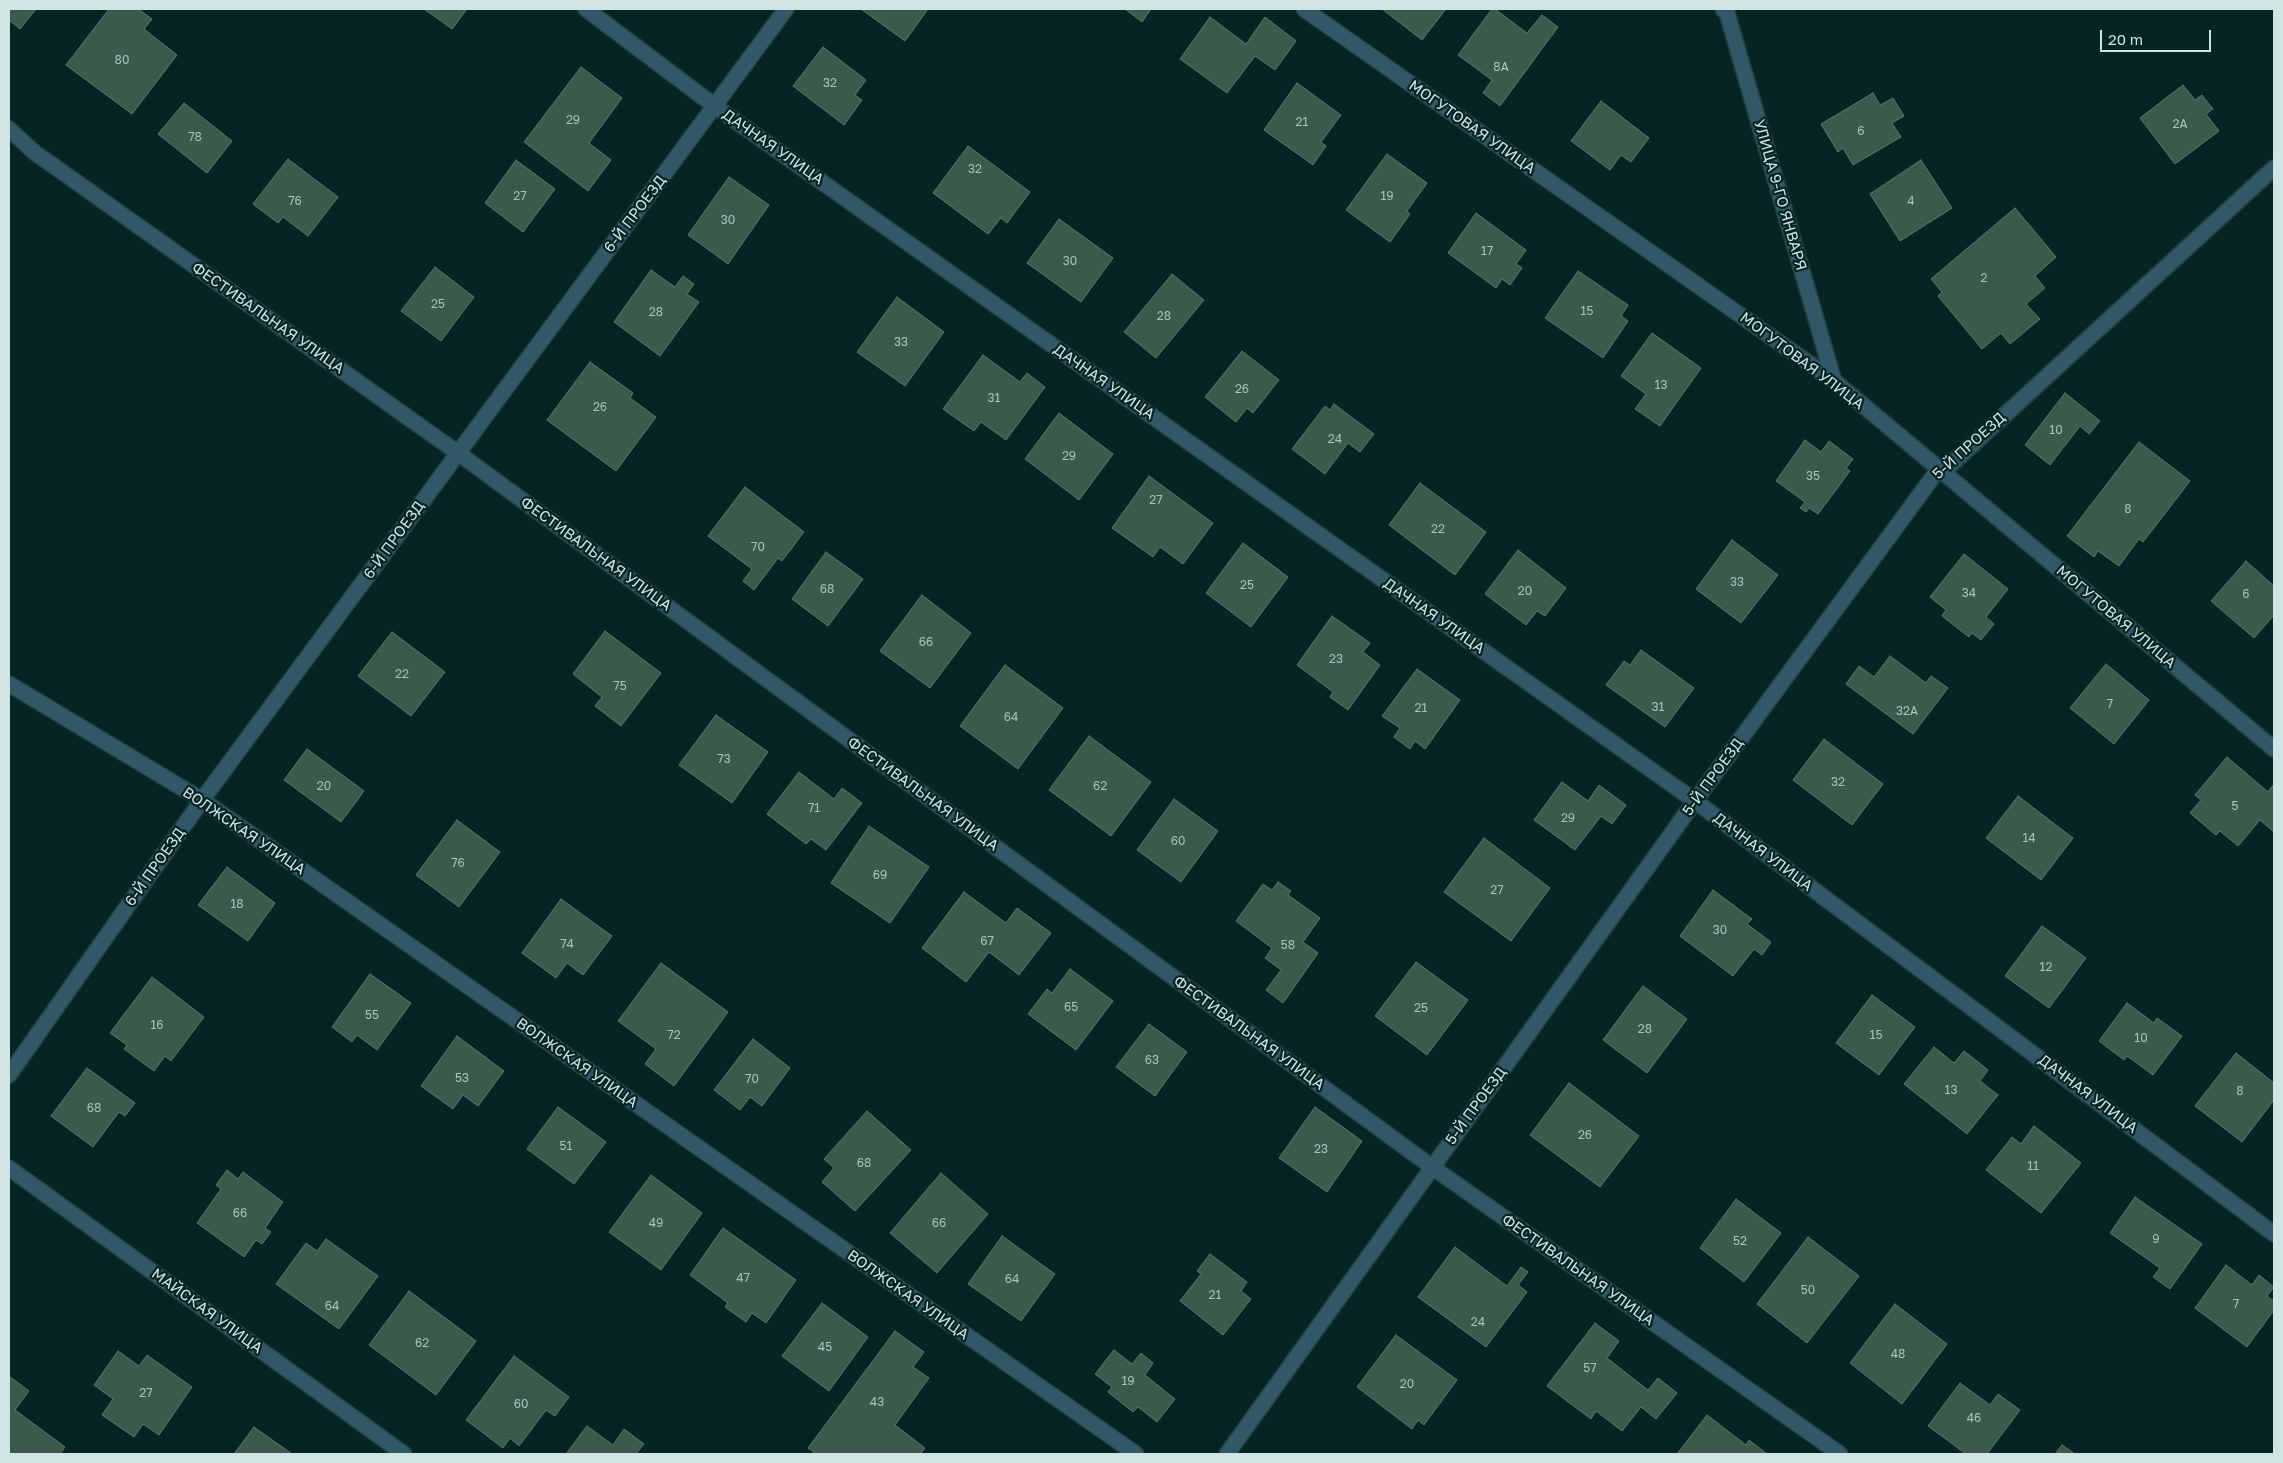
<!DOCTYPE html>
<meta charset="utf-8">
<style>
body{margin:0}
#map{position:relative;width:2283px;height:1463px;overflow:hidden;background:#052424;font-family:"Golos Text",sans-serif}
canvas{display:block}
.frame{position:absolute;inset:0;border:10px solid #cfe4e3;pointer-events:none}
.scale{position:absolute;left:2100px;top:30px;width:111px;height:22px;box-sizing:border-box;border:2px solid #cfe4e3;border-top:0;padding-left:6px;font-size:15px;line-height:18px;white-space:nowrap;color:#cfe4e3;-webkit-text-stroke:4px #052424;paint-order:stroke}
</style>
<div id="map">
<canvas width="2283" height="1463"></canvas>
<div class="frame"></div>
<div class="scale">20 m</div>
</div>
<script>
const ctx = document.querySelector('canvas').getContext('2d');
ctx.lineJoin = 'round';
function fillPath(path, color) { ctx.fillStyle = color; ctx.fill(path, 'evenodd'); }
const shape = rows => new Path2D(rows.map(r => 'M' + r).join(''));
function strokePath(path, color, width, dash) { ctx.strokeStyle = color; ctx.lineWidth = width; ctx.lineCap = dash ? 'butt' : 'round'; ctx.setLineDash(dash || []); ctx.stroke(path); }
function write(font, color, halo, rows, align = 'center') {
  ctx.font = font + ' "Golos Text",sans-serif'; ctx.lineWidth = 4.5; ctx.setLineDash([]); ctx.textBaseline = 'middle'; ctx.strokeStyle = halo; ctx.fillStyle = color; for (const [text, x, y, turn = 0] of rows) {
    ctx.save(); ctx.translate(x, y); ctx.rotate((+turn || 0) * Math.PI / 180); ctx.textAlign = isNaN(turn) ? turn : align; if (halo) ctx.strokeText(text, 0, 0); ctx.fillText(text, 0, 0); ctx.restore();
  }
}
const building = shape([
 [9,9,36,9,20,29,9,20,9,9],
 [109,9,138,9,152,19,144,29,177,55,132,114,66,65,109,9],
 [424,9,467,9,452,29,424,9],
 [861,9,928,9,905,41,861,9],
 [1125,9,1151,9,1142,22,1125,9],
 [1382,9,1446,9,1422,40,1382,9],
 [1492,9,1495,9,1527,33,1542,15,1558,27,1500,106,1483,93,1492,80,1458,55,1492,9],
 [1210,17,1246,44,1265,17,1296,41,1275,70,1255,56,1227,93,1180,59,1210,17],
 [823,47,866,80,855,95,862,100,844,125,793,86,823,47],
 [581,67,622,98,589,143,611,160,588,191,524,142,581,67],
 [1297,83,1341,115,1321,142,1326,146,1313,165,1264,130,1297,83],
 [2183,85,2195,100,2202,95,2213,109,2206,114,2219,131,2175,164,2140,118,2183,85],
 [1873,93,1880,105,1893,98,1904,116,1892,123,1901,137,1853,165,1843,148,1838,152,1821,124,1873,93],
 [1601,101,1649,138,1631,162,1621,155,1610,170,1571,141,1601,101],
 [184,103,232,141,207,173,158,134,184,103],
 [968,146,1030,192,1007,223,1001,218,988,234,933,193,968,146],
 [1387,154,1427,183,1407,211,1410,214,1390,242,1346,210,1387,154],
 [288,159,338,197,308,236,283,217,278,223,253,204,288,159],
 [516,160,555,189,523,232,485,203,516,160],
 [1921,160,1952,208,1900,241,1870,194,1921,160],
 [729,177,769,205,728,264,688,235,729,177],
 [2015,208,2056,257,2035,276,2045,288,2026,304,2040,319,2010,344,2001,333,1982,349,1938,296,1942,292,1931,279,2015,208],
 [1476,213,1526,250,1516,264,1522,268,1510,285,1502,279,1496,288,1448,253,1476,213],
 [1059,219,1113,258,1081,302,1027,263,1059,219],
 [435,267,474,297,441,341,401,311,435,267],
 [651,270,675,287,683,276,694,284,687,294,699,302,660,356,614,322,651,270],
 [1578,271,1628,305,1621,316,1628,321,1603,358,1545,318,1578,271],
 [1172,274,1204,300,1156,358,1124,332,1172,274],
 [897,297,944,332,905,386,857,352,897,297],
 [1652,333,1701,368,1660,426,1635,409,1646,394,1621,376,1652,333],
 [1242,351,1279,380,1253,413,1247,408,1236,422,1205,397,1242,351],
 [983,355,1020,382,1027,373,1045,387,1006,440,981,422,974,431,943,409,983,355],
 [590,362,633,393,630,398,656,417,616,471,547,420,590,362],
 [2065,393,2100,421,2089,434,2080,426,2050,465,2025,445,2065,393],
 [1334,404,1374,434,1360,452,1348,443,1325,474,1292,449,1325,406,1330,410,1334,404],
 [1059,413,1113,454,1079,500,1025,459,1059,413],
 [1805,440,1821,452,1829,441,1853,459,1846,468,1850,471,1818,514,1809,508,1806,512,1800,508,1805,502,1776,481,1805,440],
 [2139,442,2190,481,2143,542,2139,539,2119,566,2098,551,2094,557,2067,536,2139,442],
 [1149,476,1213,523,1183,564,1160,547,1153,557,1112,528,1149,476],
 [1420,483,1486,532,1455,575,1389,525,1420,483],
 [745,487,804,532,782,561,778,558,754,590,743,581,752,569,708,536,745,487],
 [1732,540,1778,575,1741,623,1696,589,1732,540],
 [1243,543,1288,577,1251,627,1206,593,1243,543],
 [1518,550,1566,588,1545,616,1537,611,1526,625,1485,594,1518,550],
 [826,552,863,579,828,626,792,599,826,552],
 [1964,554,2008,589,1986,617,1994,624,1981,640,1972,633,1969,637,1942,616,1946,610,1930,597,1964,554],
 [2246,561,2274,586,2274,615,2254,638,2211,601,2246,561],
 [922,595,971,633,930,688,880,651,922,595],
 [1332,616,1370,643,1363,652,1380,665,1348,710,1330,697,1333,692,1297,665,1332,616],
 [605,631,661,673,621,726,595,706,602,697,573,674,605,631],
 [392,632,445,672,411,716,358,676,392,632],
 [1641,650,1694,688,1665,727,1606,685,1624,661,1630,665,1641,650],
 [1890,656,1926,683,1931,676,1948,688,1913,734,1846,684,1859,666,1874,677,1890,656],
 [2106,664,2149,700,2114,744,2070,708,2106,664],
 [1005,665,1063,708,1018,769,960,726,1005,665],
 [1417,669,1460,700,1425,749,1415,741,1410,749,1394,737,1400,728,1382,716,1417,669],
 [716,715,768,752,732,803,679,765,716,715],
 [1089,736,1151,782,1111,836,1049,790,1089,736],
 [1824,739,1883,784,1852,825,1793,780,1824,739],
 [307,749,364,791,341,822,284,780,307,749],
 [2227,757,2268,792,2274,784,2274,832,2260,820,2238,846,2220,831,2216,835,2190,813,2201,800,2195,795,2227,757],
 [799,772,834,799,842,788,862,803,826,850,811,839,806,844,767,814,799,772],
 [1562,782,1588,801,1599,785,1626,805,1612,824,1601,816,1575,850,1534,820,1562,782],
 [2018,796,2073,838,2041,880,1986,838,2018,796],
 [1174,799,1218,831,1181,882,1137,850,1174,799],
 [457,820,500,852,459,907,416,875,457,820],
 [869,826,929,867,890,923,831,883,869,826],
 [1484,838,1550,888,1511,941,1444,892,1484,838],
 [227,867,275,903,248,941,198,905,227,867],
 [1278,882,1291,891,1288,895,1320,918,1303,942,1318,953,1283,1003,1266,990,1281,970,1265,958,1272,948,1236,921,1263,884,1272,890,1278,882],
 [1713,890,1752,919,1747,924,1771,942,1762,955,1754,949,1733,976,1680,936,1713,890],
 [964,892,1006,923,1017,908,1051,933,1019,975,989,952,966,982,922,948,964,892],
 [561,899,612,936,583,975,567,963,556,978,522,953,561,899],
 [2042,926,2086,958,2049,1008,2005,976,2042,926],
 [1416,962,1468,1000,1427,1055,1375,1016,1416,962],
 [661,963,728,1012,674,1086,645,1064,656,1049,618,1021,661,963],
 [1070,969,1113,1001,1076,1050,1028,1014,1047,989,1052,993,1070,969],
 [370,974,411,1003,377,1050,357,1035,352,1042,332,1027,370,974],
 [152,977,204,1017,171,1061,165,1056,154,1071,124,1049,127,1045,110,1033,152,977],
 [1643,986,1687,1019,1647,1073,1603,1040,1643,986],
 [1872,995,1915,1027,1879,1075,1836,1043,1872,995],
 [2127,1003,2154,1023,2157,1018,2182,1036,2153,1075,2127,1056,2124,1060,2099,1041,2127,1003],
 [1149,1024,1187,1052,1155,1096,1116,1067,1149,1024],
 [457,1036,504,1071,478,1106,463,1095,453,1109,421,1086,457,1036],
 [753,1039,790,1068,762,1106,750,1097,740,1110,714,1090,753,1039],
 [1934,1047,1954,1063,1964,1051,1988,1070,1980,1081,1998,1095,1967,1134,1904,1084,1934,1047],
 [2236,1053,2274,1083,2274,1100,2242,1142,2195,1106,2236,1053],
 [87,1068,135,1103,125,1116,119,1112,93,1147,51,1116,87,1068],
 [1569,1083,1639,1136,1600,1187,1530,1135,1569,1083],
 [558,1107,606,1142,574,1184,527,1149,558,1107],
 [1315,1107,1362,1141,1327,1192,1279,1158,1315,1107],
 [867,1111,911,1150,855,1211,822,1182,834,1168,824,1159,867,1111],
 [2034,1126,2081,1163,2041,1213,1986,1170,2012,1137,2021,1144,2034,1126],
 [227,1170,238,1179,243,1172,283,1202,265,1228,271,1232,262,1244,256,1240,244,1257,197,1223,221,1189,216,1185,227,1170],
 [941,1173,988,1214,937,1273,890,1233,941,1173],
 [651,1175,702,1213,661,1270,609,1232,651,1175],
 [2135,1197,2202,1244,2170,1289,2153,1277,2160,1268,2110,1233,2135,1197],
 [1736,1199,1781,1233,1744,1282,1700,1248,1736,1199],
 [723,1228,796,1280,766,1323,752,1313,746,1322,725,1307,728,1303,690,1275,723,1228],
 [1002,1236,1055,1274,1021,1321,968,1284,1002,1236],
 [1808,1237,1859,1276,1807,1343,1757,1304,1808,1237],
 [326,1239,378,1276,339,1329,276,1284,306,1243,317,1251,326,1239],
 [1455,1247,1507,1286,1521,1267,1528,1272,1518,1285,1527,1292,1486,1347,1418,1297,1455,1247],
 [1210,1254,1247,1282,1241,1291,1251,1299,1223,1335,1180,1301,1201,1274,1197,1271,1210,1254],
 [2226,1265,2252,1285,2259,1275,2274,1287,2267,1296,2274,1301,2274,1310,2247,1347,2195,1308,2226,1265],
 [409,1291,476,1341,436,1395,369,1345,409,1291],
 [822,1303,868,1337,829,1391,782,1356,822,1303],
 [1895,1304,1947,1344,1902,1404,1850,1363,1895,1304],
 [1595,1323,1619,1341,1607,1358,1648,1390,1658,1378,1677,1393,1656,1419,1641,1407,1622,1431,1596,1411,1591,1419,1547,1386,1595,1323],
 [895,1331,924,1352,913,1367,929,1378,895,1425,925,1448,920,1454,812,1454,814,1452,808,1448,895,1331],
 [1396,1335,1457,1380,1424,1425,1418,1420,1412,1429,1357,1387,1396,1335],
 [1114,1350,1132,1364,1141,1353,1153,1363,1145,1375,1175,1399,1157,1422,1138,1407,1133,1412,1108,1392,1112,1387,1095,1374,1114,1350],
 [118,1351,139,1366,147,1355,192,1387,159,1435,143,1424,134,1437,102,1415,113,1399,94,1385,118,1351],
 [514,1356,569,1397,555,1416,546,1410,519,1446,510,1438,503,1448,466,1420,514,1356],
 [9,1376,29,1391,15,1410,65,1447,60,1454,9,1454,9,1376],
 [1960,1383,1990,1405,1998,1394,2020,1410,1987,1454,1966,1454,1928,1426,1960,1383],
 [1707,1415,1746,1445,1749,1440,1767,1454,1677,1454,1707,1415],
 [587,1426,613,1445,624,1429,644,1444,636,1454,566,1454,587,1426],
 [254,1427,292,1454,234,1454,254,1427],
 [2062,1445,2075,1454,2055,1454,2062,1445]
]);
const minor = shape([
 [586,9,716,107,1695,801,2274,1234],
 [1304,9,1834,381,2274,749],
 [1723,9,1727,13,1834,381],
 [9,129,34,152,458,453,1432,1167,1840,1454],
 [9,684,202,800,1136,1454],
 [9,1075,202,800,786,9],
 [9,1168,404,1454],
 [1227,1454,1695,801,1938,470,1947,468,2274,168]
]);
const numberNames = [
 ["80",122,60],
 ["8А",1501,67],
 ["32",830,83],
 ["29",573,120],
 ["21",1302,122],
 ["2А",2180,124],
 ["6",1861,131],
 ["78",195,137],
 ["32",975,169],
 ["27",520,196],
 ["19",1387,196],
 ["76",295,201],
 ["4",1911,201],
 ["30",728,220],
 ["17",1487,251],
 ["30",1070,261],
 ["2",1984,278],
 ["25",438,304],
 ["15",1587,311],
 ["28",656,312],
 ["28",1164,316],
 ["33",901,342],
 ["13",1661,385],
 ["26",1242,389],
 ["31",994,398],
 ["26",600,407],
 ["10",2056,430],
 ["24",1335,439],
 ["29",1069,456],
 ["35",1813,476],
 ["27",1156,500],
 ["8",2128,509],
 ["22",1438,529],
 ["70",758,547],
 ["33",1737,582],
 ["25",1247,585],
 ["68",827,589],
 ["20",1525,591],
 ["34",1969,593],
 ["6",2246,594],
 ["66",926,642],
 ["23",1336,659],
 ["22",402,674],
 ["75",620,686],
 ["7",2110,704],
 ["31",1658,707],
 ["21",1421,708],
 ["32А",1907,711],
 ["64",1011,717],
 ["73",724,759],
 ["32",1838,782],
 ["20",324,786],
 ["62",1100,786],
 ["5",2235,806],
 ["71",814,808],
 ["29",1568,818],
 ["14",2029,838],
 ["60",1178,841],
 ["76",458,863],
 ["69",880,875],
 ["27",1497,890],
 ["18",237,904],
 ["30",1720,930],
 ["67",987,941],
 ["74",567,944],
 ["58",1288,945],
 ["12",2046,967],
 ["65",1071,1007],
 ["25",1421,1008],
 ["55",372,1015],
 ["16",157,1025],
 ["28",1645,1029],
 ["72",674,1035],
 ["15",1876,1035],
 ["10",2141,1038],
 ["63",1152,1060],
 ["53",462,1078],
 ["70",752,1079],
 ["13",1951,1090],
 ["8",2240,1091],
 ["68",94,1108],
 ["26",1585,1135],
 ["51",566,1146],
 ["23",1321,1149],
 ["68",864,1163],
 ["11",2033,1166],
 ["66",240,1213],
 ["49",656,1223],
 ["66",939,1223],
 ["9",2156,1239],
 ["52",1740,1241],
 ["47",743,1278],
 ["64",1012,1279],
 ["50",1808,1290],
 ["21",1215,1295],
 ["7",2236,1304],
 ["64",332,1306],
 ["24",1478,1322],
 ["62",422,1343],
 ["45",825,1347],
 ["48",1898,1354],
 ["57",1590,1368],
 ["19",1128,1381],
 ["20",1407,1384],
 ["27",146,1393],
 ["43",877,1402],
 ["60",521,1404],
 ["46",1974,1418]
];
const streetNames = [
 ["МОГУТОВАЯ УЛИЦА",1472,127,35],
 ["ДАЧНАЯ УЛИЦА",773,147,35],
 ["УЛИЦА 9-ГО ЯНВАРЯ",1780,195,74],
 ["6-Й ПРОЕЗД",635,214,-53],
 ["ФЕСТИВАЛЬНАЯ УЛИЦА",268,318,35],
 ["МОГУТОВАЯ УЛИЦА",1802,361,37],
 ["ДАЧНАЯ УЛИЦА",1104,382,35],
 ["5-Й ПРОЕЗД",1969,446,-42],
 ["6-Й ПРОЕЗД",394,540,-54],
 ["ФЕСТИВАЛЬНАЯ УЛИЦА",596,554,36],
 ["ДАЧНАЯ УЛИЦА",1434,616,35],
 ["МОГУТОВАЯ УЛИЦА",2116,617,40],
 ["5-Й ПРОЕЗД",1713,777,-54],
 ["ФЕСТИВАЛЬНАЯ УЛИЦА",923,794,36],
 ["ВОЛЖСКАЯ УЛИЦА",244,831,34],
 ["ДАЧНАЯ УЛИЦА",1763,852,37],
 ["6-Й ПРОЕЗД",155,867,-55],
 ["ФЕСТИВАЛЬНАЯ УЛИЦА",1249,1033,36],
 ["ВОЛЖСКАЯ УЛИЦА",577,1063,35],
 ["ДАЧНАЯ УЛИЦА",2088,1094,37],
 ["5-Й ПРОЕЗД",1476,1106,-54],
 ["ФЕСТИВАЛЬНАЯ УЛИЦА",1578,1270,35],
 ["ВОЛЖСКАЯ УЛИЦА",908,1295,35],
 ["МАЙСКАЯ УЛИЦА",207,1311,36]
];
fillPath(building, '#3a5a4b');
strokePath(building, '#597969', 1);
strokePath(minor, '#213f3f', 18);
strokePath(minor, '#325766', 15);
write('12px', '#aac2bd', null, numberNames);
write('15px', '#cfe4e3', '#052424', streetNames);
</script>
